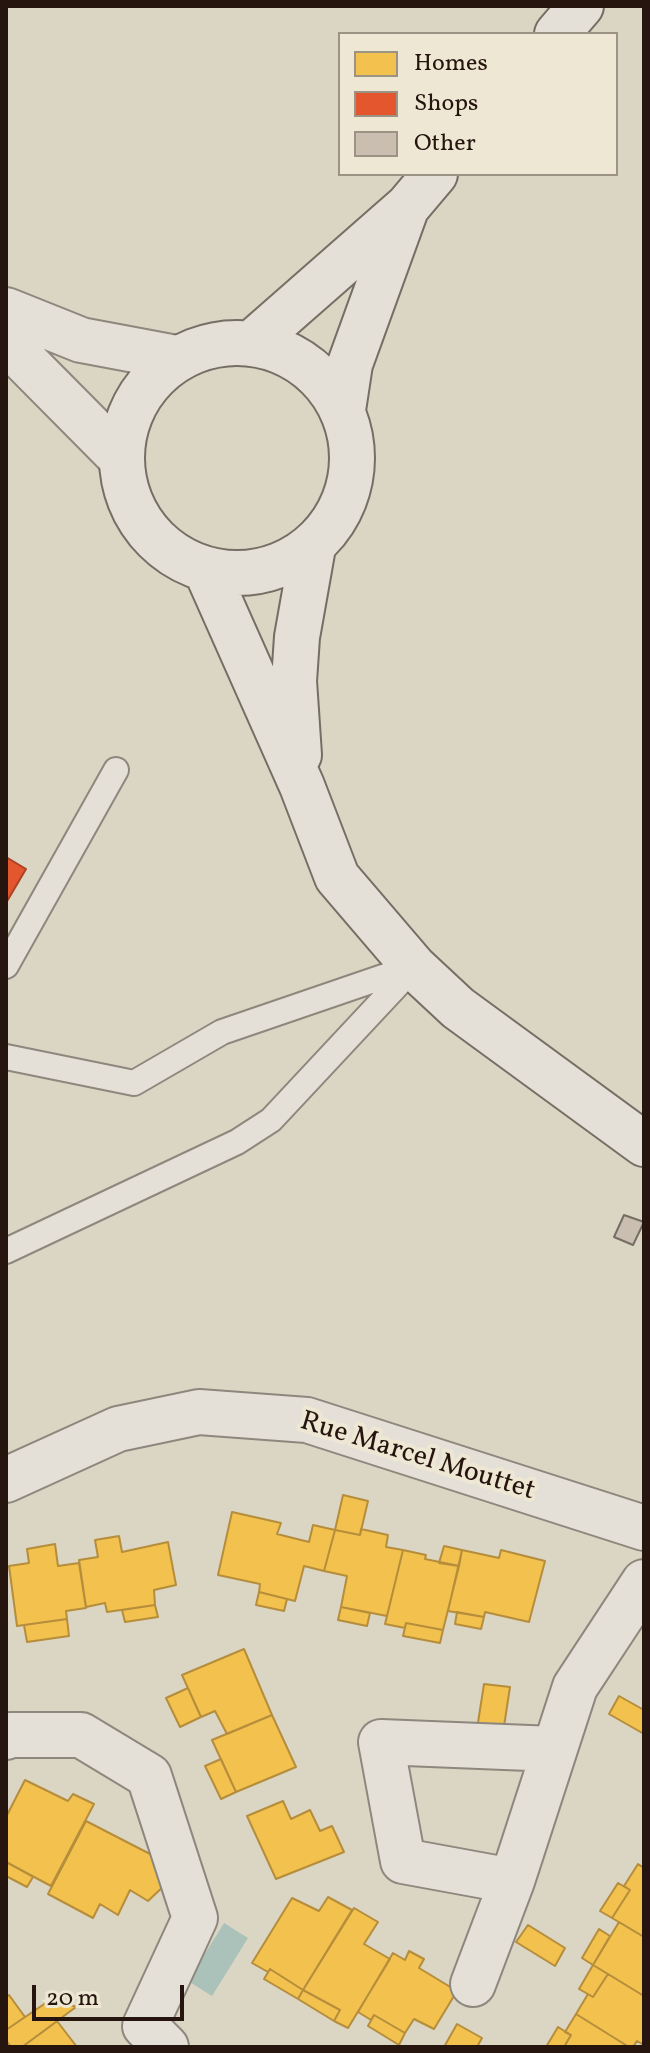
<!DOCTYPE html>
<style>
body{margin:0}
#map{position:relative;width:650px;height:2053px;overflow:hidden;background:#dbd5c4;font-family:Vollkorn,serif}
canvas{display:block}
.frame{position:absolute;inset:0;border:8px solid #26150f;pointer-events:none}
.legend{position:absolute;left:338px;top:32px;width:280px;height:144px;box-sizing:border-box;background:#ede7d3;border:2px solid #9d9385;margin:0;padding:10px 14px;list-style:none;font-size:24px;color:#26150f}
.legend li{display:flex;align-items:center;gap:16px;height:40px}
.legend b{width:40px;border:2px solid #9d9385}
.scale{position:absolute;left:32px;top:1985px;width:152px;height:36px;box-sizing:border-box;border:4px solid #26150f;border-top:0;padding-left:10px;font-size:24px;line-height:28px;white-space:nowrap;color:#26150f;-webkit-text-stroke:6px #ede7d3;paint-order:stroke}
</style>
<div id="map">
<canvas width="650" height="2053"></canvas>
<div class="frame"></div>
<ul class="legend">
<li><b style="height:22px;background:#f2c14e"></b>Homes</li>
<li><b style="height:22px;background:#e4572e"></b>Shops</li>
<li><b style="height:22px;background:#cabeb0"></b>Other</li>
</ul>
<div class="scale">20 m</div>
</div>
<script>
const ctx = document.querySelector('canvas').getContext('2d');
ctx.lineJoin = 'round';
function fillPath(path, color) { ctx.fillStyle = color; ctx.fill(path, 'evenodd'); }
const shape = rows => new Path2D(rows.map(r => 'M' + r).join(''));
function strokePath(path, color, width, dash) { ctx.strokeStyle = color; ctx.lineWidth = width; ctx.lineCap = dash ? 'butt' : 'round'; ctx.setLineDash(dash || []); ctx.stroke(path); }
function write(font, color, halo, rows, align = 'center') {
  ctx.font = font + ' Vollkorn,serif'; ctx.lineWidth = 8; ctx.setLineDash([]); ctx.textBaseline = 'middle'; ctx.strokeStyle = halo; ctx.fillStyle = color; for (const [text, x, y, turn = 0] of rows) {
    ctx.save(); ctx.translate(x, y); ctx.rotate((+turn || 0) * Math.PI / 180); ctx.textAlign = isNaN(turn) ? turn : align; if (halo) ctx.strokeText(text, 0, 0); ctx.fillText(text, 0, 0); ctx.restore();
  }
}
const water = shape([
 [224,1923,248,1938,212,1996,188,1981]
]);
const homes = shape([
 [343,1495,368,1501,360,1535,335,1530,343,1495],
 [232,1512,281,1523,277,1534,309,1542,313,1525,335,1530,324,1571,304,1566,295,1601,259,1592,260,1584,218,1575,232,1512],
 [361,1529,388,1535,386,1547,403,1550,387,1616,341,1607,347,1576,324,1571,335,1530,360,1535,361,1529],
 [119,1536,122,1552,168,1542,176,1585,154,1590,155,1605,107,1612,105,1603,86,1607,79,1560,98,1557,95,1540,119,1536],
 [55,1544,58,1566,79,1563,86,1608,66,1611,67,1619,17,1626,9,1566,29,1563,27,1549,55,1544],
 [444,1546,462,1550,459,1566,439,1563,444,1546],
 [403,1550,426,1555,425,1559,459,1566,443,1630,406,1623,405,1628,385,1624,403,1550],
 [462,1550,499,1558,501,1550,545,1561,529,1622,485,1612,484,1617,448,1611,462,1550],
 [259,1592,287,1599,284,1611,256,1605,259,1592],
 [155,1605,158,1617,125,1622,122,1610,155,1605],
 [341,1607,370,1613,367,1626,338,1620,341,1607],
 [457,1612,484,1617,481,1629,455,1624,457,1612],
 [67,1619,69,1636,27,1642,24,1625,67,1619],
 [406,1623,443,1630,440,1643,403,1636,406,1623],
 [244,1649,272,1715,227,1734,215,1711,201,1717,182,1675,244,1649],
 [484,1684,510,1687,503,1733,477,1729,484,1684],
 [188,1688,201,1717,180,1727,166,1698,188,1688],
 [619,1696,644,1710,644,1734,609,1714,619,1696],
 [272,1715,296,1767,236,1792,212,1740,272,1715],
 [221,1759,236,1792,221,1799,205,1766,221,1759],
 [25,1780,68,1801,73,1794,94,1804,51,1886,6,1862,6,1817,25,1780],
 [283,1801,291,1819,310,1810,320,1831,332,1826,344,1852,276,1879,247,1816,283,1801],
 [86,1821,152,1855,167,1883,148,1901,130,1890,118,1915,100,1904,93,1918,48,1894,86,1821],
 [6,1862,33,1877,27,1887,6,1876,6,1862],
 [638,1864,644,1868,644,1937,612,1918,630,1890,624,1886,638,1864],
 [618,1883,630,1890,612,1918,600,1911,618,1883],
 [328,1897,352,1910,303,1990,270,1969,268,1972,252,1963,292,1898,319,1911,328,1897],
 [354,1908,378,1922,364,1944,390,1959,348,2028,334,2021,340,2010,303,1990,354,1908],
 [619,1922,644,1937,644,1996,593,1965,619,1922],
 [528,1925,565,1948,555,1966,516,1942,528,1925],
 [599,1929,610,1936,593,1965,582,1958,599,1929],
 [409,1951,424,1959,419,1968,457,1991,434,2029,414,2019,405,2033,374,2015,371,2020,358,2012,393,1953,405,1960,409,1951],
 [593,1965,608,1974,593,1997,579,1989,593,1965],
 [270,1969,303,1990,298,1999,264,1979,270,1969],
 [608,1974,644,1996,644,2045,637,2041,633,2047,629,2047,576,2014,588,1994,593,1997,608,1974],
 [303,1990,340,2010,334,2021,298,1999,303,1990],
 [9,1995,25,2017,6,2030,6,1997,9,1995],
 [53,1998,76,2007,22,2047,11,2047,6,2040,6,2030,53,1998],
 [576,2014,629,2047,564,2047,571,2035,565,2032,576,2014],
 [374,2015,405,2033,399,2045,368,2026,374,2015],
 [57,2021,77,2047,22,2047,52,2025,57,2021],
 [457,2024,482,2038,477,2047,444,2047,457,2024],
 [558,2027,571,2035,564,2047,546,2047,558,2027]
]);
const shops = shape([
 [6,857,26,869,6,903,6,857]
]);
const building = shape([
 [624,1215,644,1222,633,1245,614,1237,624,1215]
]);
const service = shape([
 [6,966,116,770],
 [6,1057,134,1083,222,1032,409,968],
 [6,1251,237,1142,271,1120,414,967]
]);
const minor = shape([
 [6,310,81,340,177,358],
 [6,342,120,457],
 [6,1737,10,1735,81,1735,149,1776,195,1918,145,2026,166,2047],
 [512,1881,403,1861,381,1742,554,1749],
 [473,1984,512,1881,575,1687,644,1582]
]);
const tertiary = shape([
 [6,1480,118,1429,199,1412,307,1420,644,1528]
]);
const secondary = shape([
 [557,34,581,6],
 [253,342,408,206,435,174],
 '122 458a115 115 0 1 1 230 0a115 115 0 1 1-230 0Z',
 [343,410,350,364,405,212],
 [206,570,302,786,337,877,414,967,458,1008,644,1144],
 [299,755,294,681,297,637,313,547]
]);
const streetNames = [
 ["Rue Marcel Mouttet",417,1458,17]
];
fillPath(water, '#abc2bb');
fillPath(homes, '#f2c14e');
strokePath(homes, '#b58d3b', 2);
fillPath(shops, '#e4572e');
strokePath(shops, '#ab4325', 2);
fillPath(building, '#cabeb0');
strokePath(building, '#746e64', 2);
strokePath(service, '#8d877d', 28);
strokePath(minor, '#8d877d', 48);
strokePath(tertiary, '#8d877d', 48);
strokePath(secondary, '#746e64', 48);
strokePath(service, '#e4e0d8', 24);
strokePath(minor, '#e4e0d8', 44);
strokePath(tertiary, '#e4e0d8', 44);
strokePath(secondary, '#e4e0d8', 44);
write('28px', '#26150f', '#ede7d3', streetNames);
</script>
